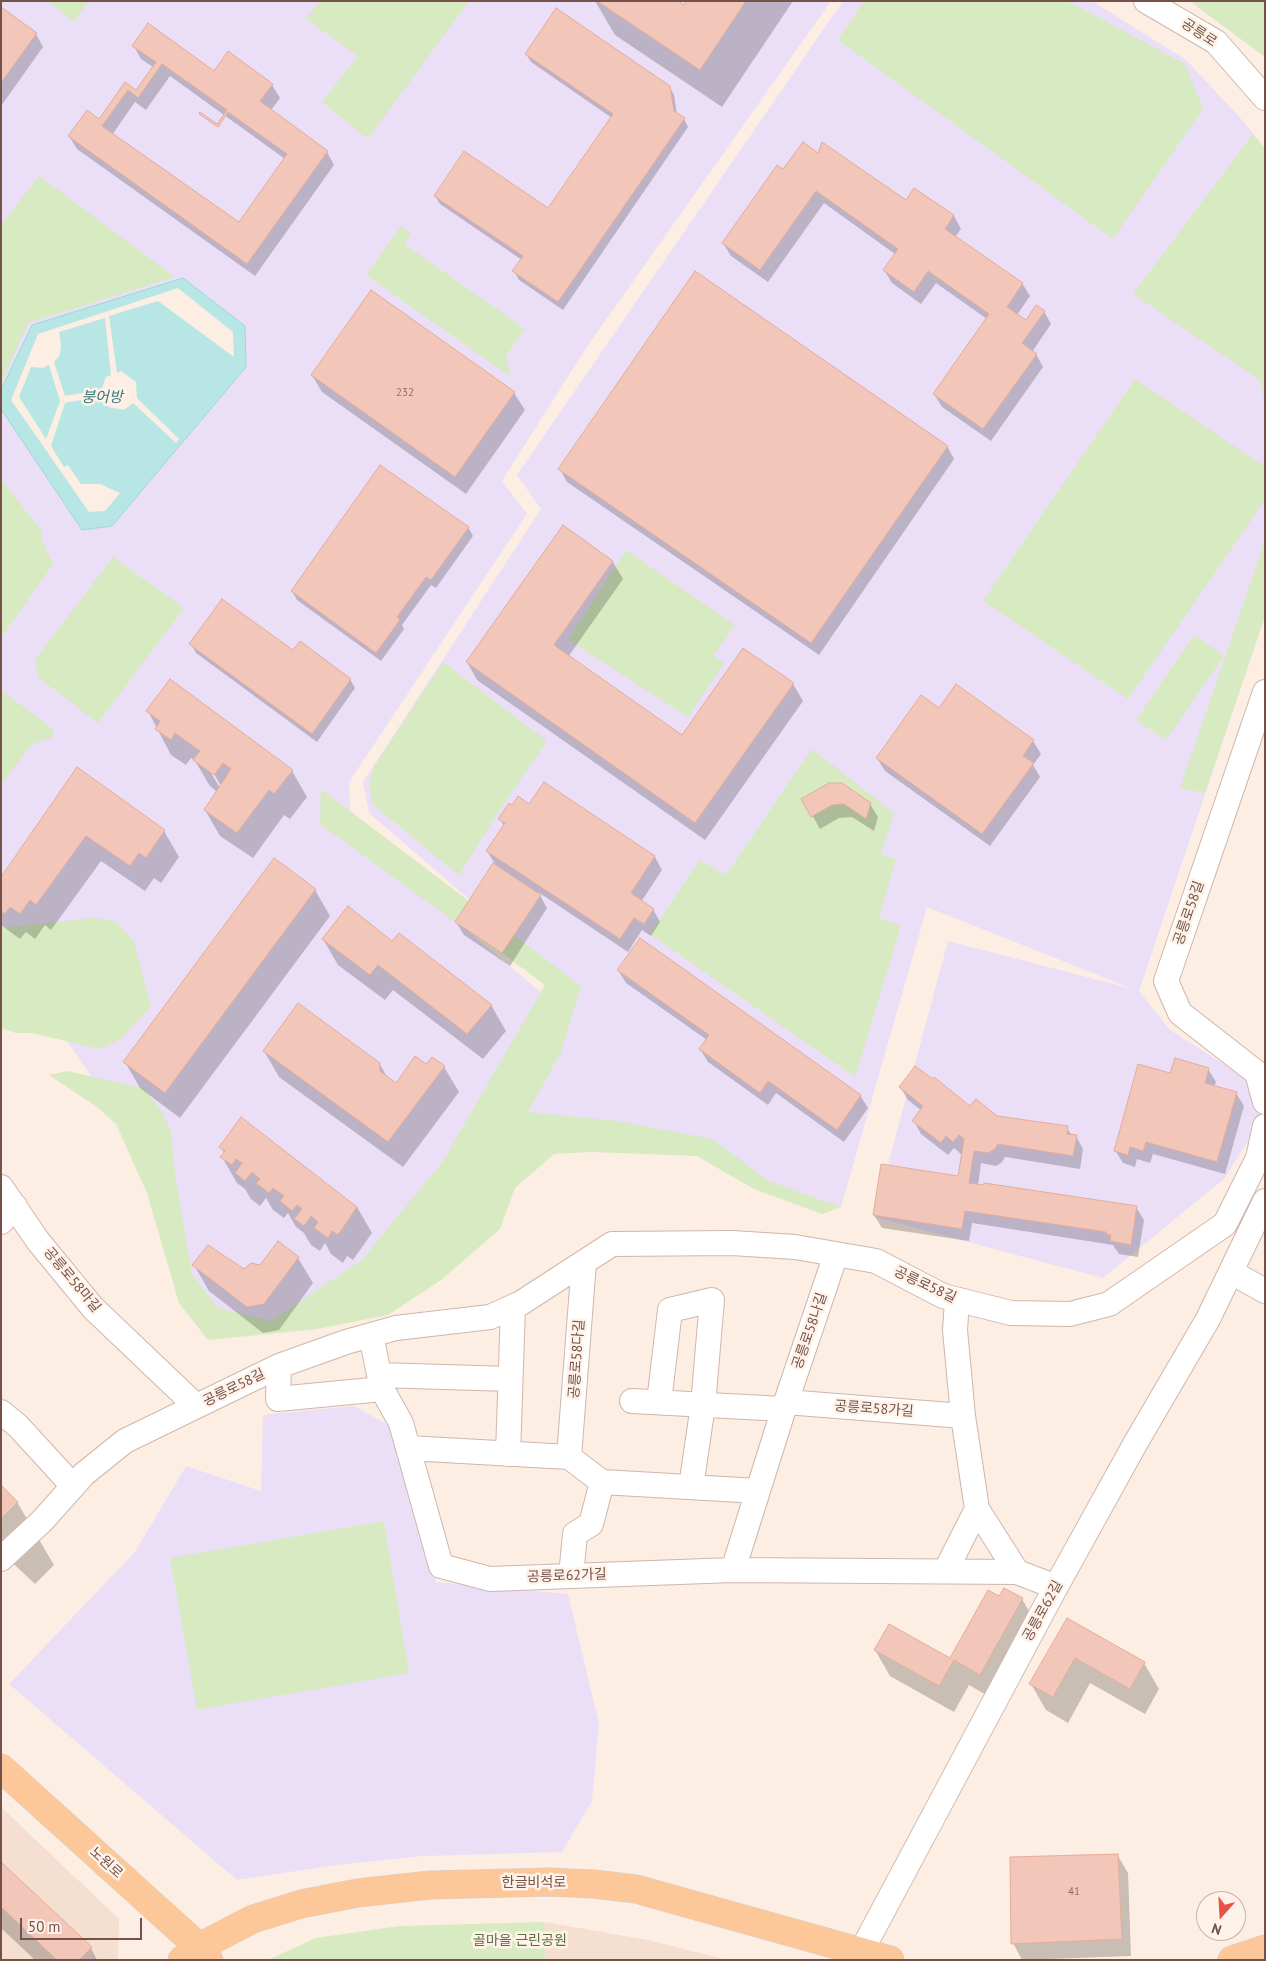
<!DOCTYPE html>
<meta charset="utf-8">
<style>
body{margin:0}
#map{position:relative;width:1266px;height:1961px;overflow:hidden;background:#fceee2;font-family:"PT Sans",sans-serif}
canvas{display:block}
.frame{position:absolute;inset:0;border:2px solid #745149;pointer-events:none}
.north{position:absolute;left:1196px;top:1891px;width:50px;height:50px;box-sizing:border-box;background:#fff3e9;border:1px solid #c7b2a9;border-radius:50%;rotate:199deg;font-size:14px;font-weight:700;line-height:20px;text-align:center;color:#745149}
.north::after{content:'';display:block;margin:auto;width:18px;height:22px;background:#e85146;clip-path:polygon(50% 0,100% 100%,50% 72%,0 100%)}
.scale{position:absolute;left:20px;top:1918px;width:122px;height:22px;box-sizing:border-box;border:2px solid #745149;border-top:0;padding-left:6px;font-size:15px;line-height:18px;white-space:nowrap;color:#745149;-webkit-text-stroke:4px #fff3e9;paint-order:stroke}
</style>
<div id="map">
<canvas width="1266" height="1961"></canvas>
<div class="frame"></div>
<div class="north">N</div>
<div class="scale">50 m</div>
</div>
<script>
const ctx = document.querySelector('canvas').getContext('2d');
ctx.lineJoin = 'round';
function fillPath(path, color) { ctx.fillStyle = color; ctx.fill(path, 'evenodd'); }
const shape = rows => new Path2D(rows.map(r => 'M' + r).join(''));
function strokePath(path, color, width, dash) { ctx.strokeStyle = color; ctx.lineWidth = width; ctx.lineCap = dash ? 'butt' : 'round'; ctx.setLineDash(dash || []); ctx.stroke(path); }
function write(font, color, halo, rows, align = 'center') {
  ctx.font = font + ' "PT Sans","Noto Sans KR",sans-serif'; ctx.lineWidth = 5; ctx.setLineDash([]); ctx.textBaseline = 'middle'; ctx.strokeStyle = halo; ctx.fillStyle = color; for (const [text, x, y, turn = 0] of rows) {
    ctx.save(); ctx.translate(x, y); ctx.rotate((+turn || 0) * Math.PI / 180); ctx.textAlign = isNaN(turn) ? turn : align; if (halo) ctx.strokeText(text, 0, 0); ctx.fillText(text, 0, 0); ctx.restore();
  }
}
const residential = shape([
 [1,1807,119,1919,118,1960,1,1960],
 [544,1922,648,1940,727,1960,545,1960]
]);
const education = shape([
 [1,1,831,1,586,348,502,481,527,514,349,782,351,832,550,1000,393,1280,282,1331,225,1326,184,1293,130,1132,58,1028,1,1014],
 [843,1,1092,1,1186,60,1244,122,1265,149,1265,616,1139,991,1170,1030,1265,1090,1265,1114,1224,1179,1103,1278,874,1217,948,941,1133,989,927,907,841,1207,802,1202,697,1146,483,1134,572,988,369,813,363,782,541,509,517,475],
 [354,1406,388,1425,436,1582,568,1594,599,1724,592,1801,562,1852,423,1856,336,1865,237,1880,9,1684,135,1552,186,1466,261,1491,263,1415]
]);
const green = shape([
 [47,1,89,1,74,22],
 [320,1,469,1,368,139,322,102,358,56,306,19],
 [864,1,1068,1,1185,64,1203,109,1113,239,838,40],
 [1194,1,1265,1,1265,57,1192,3],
 [1253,134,1265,149,1265,405,1260,380,1133,294],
 [39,176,175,277,28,323,1,384,1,225],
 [401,226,411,233,404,244,525,329,506,356,511,377,366,275],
 [1135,379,1265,467,1265,500,1128,699,983,601],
 [1,479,41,530,41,539,53,564,1,638],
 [1265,534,1265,616,1205,793,1180,788,1259,558],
 [626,550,735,625,714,655,724,664,688,717,568,640],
 [113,557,184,608,98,723,38,677,35,660],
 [1194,635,1224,656,1166,740,1136,720],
 [443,662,547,741,501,808,459,875,373,805,369,785,373,768],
 [1,690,53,729,53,737,31,745,1,785],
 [812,749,894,813,881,854,896,859,879,918,901,926,855,1077,650,934,700,860,726,875],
 [321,789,581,986,561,1052,528,1112,618,1121,712,1139,769,1181,841,1207,822,1214,754,1189,697,1156,592,1152,554,1154,515,1188,500,1229,441,1280,388,1315,317,1329,208,1340,179,1303,147,1193,116,1124,97,1107,49,1075,67,1071,143,1088,161,1110,171,1132,175,1173,192,1274,218,1308,271,1321,362,1260,443,1161,545,985,502,953,455,922,320,824],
 [92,918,116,921,134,942,151,1007,121,1039,100,1049,32,1033,16,1033,1,1028,1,928],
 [384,1521,409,1673,197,1710,170,1558],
 [544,1922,545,1960,270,1959,316,1938,400,1926]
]);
const water = shape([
 [183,278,245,326,246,367,112,526,82,530,1,409,1,390,32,325,183,278]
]);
const pier = shape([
 [178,288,233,332,234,357,158,301,109,316,117,373,121,371,136,382,137,398,179,439,176,443,133,403,124,410,108,407,101,396,65,403,51,446,64,467,68,465,81,484,100,484,120,493,105,511,89,512,11,400,38,334],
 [105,318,111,375,106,377,101,390,65,396,54,362,60,355,61,344,59,332],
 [49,365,60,401,46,439,19,397,31,367,43,368]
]);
const shadow = shape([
 [595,1,676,1,684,7,688,1,793,1,722,107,615,35],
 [1,9,36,34,43,47,1,106],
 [134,46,214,73,228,53,272,85,280,98,271,110,327,152,334,165,255,276,77,149,69,136,99,120,125,84,136,91,153,67,141,59],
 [170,76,285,159,240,224,112,135,135,102,146,110],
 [526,54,669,86,674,95,677,114,684,119,688,127,563,310,519,280,514,271,522,260,440,204,435,196,548,210,612,118,531,62],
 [819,155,906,201,915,189,954,216,961,229,955,237,1022,283,1030,296,1017,315,1026,321,1044,311,1051,324,1032,352,1036,354,1043,367,991,441,942,407,934,394,987,319,936,283,921,304,892,283,884,270,895,254,824,203,768,282,731,256,723,243,784,171],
 [371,292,514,393,525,410,466,494,322,392,312,375],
 [947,446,954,459,819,655,567,482,560,469],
 [468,527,473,536,436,588,431,585,402,625,404,629,381,661,297,600,292,591],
 [563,527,613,562,623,579,568,657,682,736,793,684,803,701,705,840,477,680,467,662],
 [191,644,294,652,350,679,355,688,317,742,196,653],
 [939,709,1033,741,1041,754,1033,765,1040,777,990,846,885,771,877,758],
 [148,711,292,771,307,797,290,819,284,815,253,858,220,836,205,810,217,792,210,786,195,761,191,758,186,765,171,755],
 [213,772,221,786,220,788,211,773],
 [77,769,164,831,179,857,161,883,154,878,145,891,101,861,51,930,45,925,35,939,26,932,20,939,1,925,1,879],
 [803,799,870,804,878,817,874,831,852,817,839,818,820,829],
 [530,806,655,857,662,870,641,902,653,909,660,922,651,936,642,930,628,952,538,892,547,908,510,966,464,935,456,922,495,864,487,851,504,826,500,819,512,807],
 [315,890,330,916,180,1118,140,1088,125,1062],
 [323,939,392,943,491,1005,506,1031,483,1059,393,990,385,1000,338,965],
 [618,970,860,1095,868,1108,844,1142,776,1093,768,1105,708,1062,700,1049,707,1040,626,983],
 [264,1051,379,1063,387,1077,396,1085,426,1066,444,1067,459,1092,403,1167,279,1077],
 [1208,1069,1216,1082,1214,1087,1236,1093,1244,1106,1225,1174,1153,1154,1150,1163,1137,1159,1135,1167,1123,1163,1115,1150,1171,1074],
 [900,1087,997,1117,1067,1128,1072,1136,1076,1136,1083,1149,1080,1169,1005,1157,1002,1162,996,1166,981,1163,978,1186,1136,1207,1144,1220,1138,1257,1119,1254,1113,1245,972,1223,969,1241,882,1228,874,1215,959,1177,962,1155,954,1148,948,1155,921,1134,914,1121,922,1111,908,1100],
 [221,1147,357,1207,372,1233,353,1260,347,1256,343,1263,331,1254,325,1243,320,1251,311,1245,304,1233,296,1227,288,1213,284,1218,273,1210,266,1198,260,1206,251,1199,245,1189,237,1183,222,1157,224,1153],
 [298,1258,313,1283,279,1330,263,1333,209,1291,194,1265,244,1271],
 [1,1487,17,1502,54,1565,35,1584,1,1552],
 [1000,1598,1022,1599,1037,1625,995,1700,969,1685,954,1712,890,1676,875,1650,951,1660],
 [1067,1619,1144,1663,1159,1689,1145,1714,1090,1683,1068,1723,1046,1710,1031,1684],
 [1118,1856,1128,1873,1131,1956,1022,1960,1013,1943],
 [1,1863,91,1948,97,1960,35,1960,1,1928]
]);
const building = shape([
 [597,1,678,1,684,5,686,1,746,1,700,70,597,1],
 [1,7,37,33,1,83,1,7],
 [556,8,670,86,674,111,685,118,558,302,512,271,523,256,434,196,464,151,548,208,613,114,525,54,556,8],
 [148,23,214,71,228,51,273,84,260,101,328,151,247,264,68,136,87,110,99,119,125,82,136,90,156,62,132,46,148,23],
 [162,64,227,110,217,124,200,112,199,114,218,127,228,112,287,154,239,222,102,126,128,90,138,98,162,64],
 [803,142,818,153,822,142,906,200,914,188,954,215,945,229,1023,283,1007,307,1026,320,1036,305,1045,311,1022,343,1037,354,983,429,933,394,989,314,928,271,914,292,883,270,898,249,816,191,760,270,722,243,777,165,783,169,803,142],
 [695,271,948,446,811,643,558,469,695,271],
 [371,290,515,392,455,477,311,375,371,290],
 [380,465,469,527,431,580,426,577,397,617,400,620,376,653,291,591,380,465],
 [563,525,613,561,554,645,682,735,743,648,794,683,695,823,466,662,563,525],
 [222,599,293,650,300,641,351,679,312,734,189,644,222,599],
 [170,679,293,770,274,794,269,790,237,833,204,810,231,769,223,763,214,775,193,760,200,751,175,733,171,740,155,729,160,721,146,711,170,679],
 [956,684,1034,740,1023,756,1034,763,982,834,876,758,921,695,939,708,956,684],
 [77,767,165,830,146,858,139,853,130,866,86,836,36,905,30,900,20,914,10,907,5,914,1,911,1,877,77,767],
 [544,782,655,856,631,893,654,909,644,924,634,918,620,939,486,851,505,823,498,819,509,803,512,805,518,796,529,804,544,782],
 [829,783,842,783,871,803,866,819,844,804,832,805,811,817,801,799,829,783],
 [274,858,316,889,165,1093,123,1062,274,858],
 [493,863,541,895,502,953,455,922,493,863],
 [348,906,392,941,399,933,492,1005,467,1034,378,965,370,975,322,939,348,906],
 [640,938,861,1095,837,1130,768,1081,760,1093,699,1049,709,1035,617,970,640,938],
 [298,1003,380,1063,380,1071,396,1083,415,1056,426,1064,432,1057,445,1066,388,1142,263,1051,298,1003],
 [1175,1058,1209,1068,1205,1083,1237,1092,1217,1162,1146,1142,1143,1151,1130,1147,1128,1155,1114,1151,1138,1064,1170,1073,1175,1058],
 [915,1066,933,1079,934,1077,970,1106,976,1099,997,1116,1068,1126,1067,1134,1077,1135,1073,1156,998,1144,995,1149,988,1153,974,1151,969,1183,983,1185,984,1183,1137,1206,1131,1245,1110,1241,1111,1235,1106,1234,1106,1232,965,1211,962,1229,873,1215,881,1164,958,1176,964,1139,959,1135,953,1142,946,1136,941,1143,912,1121,923,1106,899,1087,915,1066],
 [241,1117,357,1207,338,1235,332,1231,328,1238,314,1228,318,1222,311,1216,304,1226,294,1219,302,1209,297,1205,292,1211,280,1201,284,1196,273,1188,269,1193,256,1183,260,1179,252,1172,245,1181,235,1173,242,1163,236,1159,232,1165,220,1157,225,1151,219,1147,241,1117],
 [278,1241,299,1257,264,1304,247,1307,192,1265,208,1245,244,1269,251,1263,260,1265,278,1241],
 [1,1485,18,1502,1,1519,1,1485],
 [1004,1588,1023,1598,980,1675,954,1660,939,1686,874,1650,889,1624,950,1658,988,1590,999,1596,1004,1588],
 [1067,1618,1145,1662,1130,1689,1075,1658,1053,1697,1029,1684,1067,1618],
 [1118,1854,1122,1939,1011,1944,1010,1857,1118,1854],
 [1,1862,92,1947,79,1960,57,1960,1,1907,1,1862]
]);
const minor = shape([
 [1146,1,1216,42,1265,98],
 [1265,692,1166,981,1180,1013,1257,1073,1265,1102],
 [1,1187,38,1241,93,1308,196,1406],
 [1,1222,15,1206],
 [1231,1272,1265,1291],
 [371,1335,382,1389],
 [279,1366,278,1399,382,1389,401,1423,441,1566,490,1579,733,1570,1017,1572,1056,1587],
 [379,1375,510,1379],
 [632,1401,784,1409],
 [659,1402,670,1310,712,1300,703,1405,691,1487],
 [786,1402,963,1416],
 [1,1412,18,1426,73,1486],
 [408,1448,569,1457,602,1482],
 [508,1454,513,1307],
 [569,1457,584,1262],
 [602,1482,758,1491],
 [977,1509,1017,1572],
 [1,1559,42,1521,84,1474,125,1441,279,1366,346,1342,396,1328,490,1317,521,1303,612,1244,732,1243,795,1247,876,1261,943,1296,1011,1313,1070,1314,1109,1304,1225,1224,1258,1158,1265,1126],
 [733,1570,786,1402,836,1254],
 [946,1570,977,1509,963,1416,955,1330,957,1301],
 [571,1576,575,1534,591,1524,602,1482],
 [861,1952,1052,1594,1135,1444,1208,1319,1265,1201]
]);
const major = shape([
 [1,1768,199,1947,209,1960],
 [182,1960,199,1947,253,1919,301,1904,358,1893,430,1885,550,1882,593,1884,636,1889,890,1960],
 [1232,1960,1265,1949]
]);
const numberNames = [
 ["232",405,393],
 ["41",1074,1892]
];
const streetNames = [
 ["공릉로",1199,33,33],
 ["공릉로58길",1189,913,-71],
 ["공릉로58마길",72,1280,50],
 ["공릉로58길",925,1285,25],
 ["공릉로58나길",810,1331,-71],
 ["공릉로58다길",577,1359,-86],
 ["공릉로58길",234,1388,-26],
 ["공릉로58가길",874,1409,4],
 ["공릉로62가길",567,1576,-2],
 ["공릉로62길",1043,1611,-61],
 ["노원로",106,1863,42],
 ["한글비석로",534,1883]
];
const parkNames = [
 ["골마을 근린공원",520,1941]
];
const waterNames = [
 ["붕어방",102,398]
];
fillPath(residential, '#f4dfd1');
fillPath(education, '#ebdff8');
fillPath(green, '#d8eac1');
fillPath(water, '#b7e6e5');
strokePath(water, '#9dd8d8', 1);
fillPath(pier, '#fceee2');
fillPath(shadow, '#0003');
fillPath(building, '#f2c7ba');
strokePath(building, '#e5ab9a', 1);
strokePath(minor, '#d0b6ac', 26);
strokePath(major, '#d8cecc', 29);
strokePath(minor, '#fff', 24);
strokePath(major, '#fcc89a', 28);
write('11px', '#946e65', null, numberNames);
write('14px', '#745149', '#fff3e9', streetNames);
write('14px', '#57743e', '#fff3e9', parkNames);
write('italic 15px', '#3c797a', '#fff3e9', waterNames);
</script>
